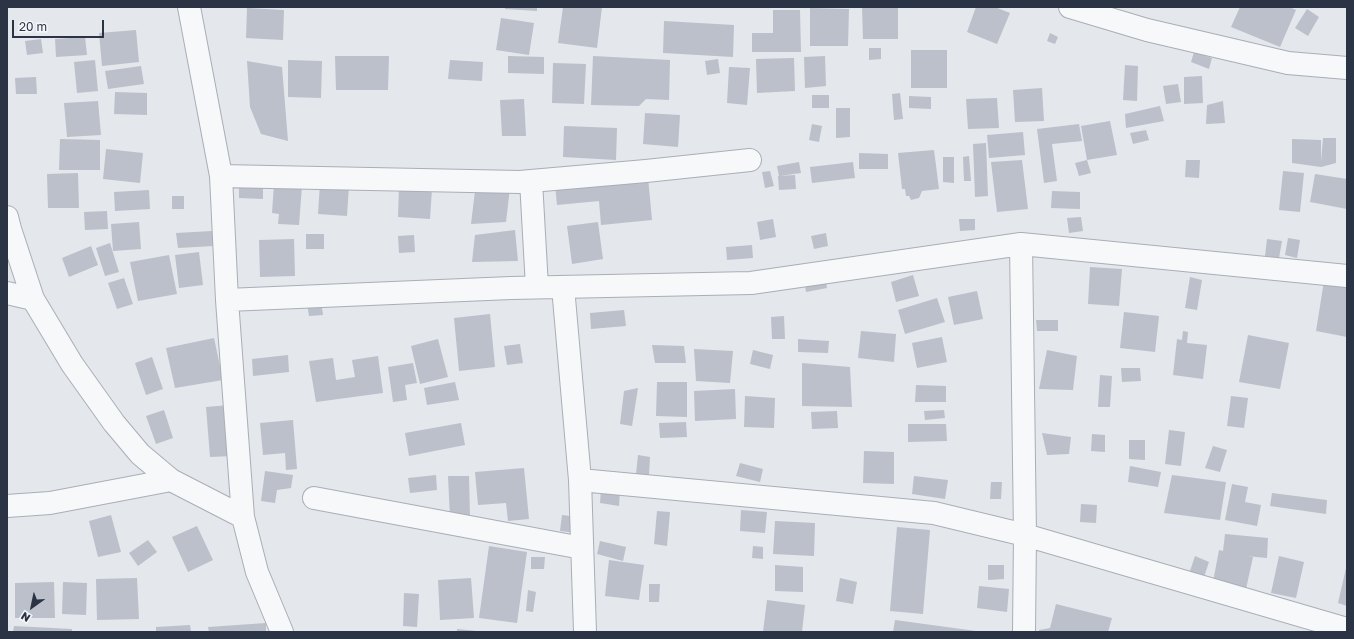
<!DOCTYPE html>
<style>
body{margin:0}
#map{position:relative;width:1354px;height:639px;overflow:hidden;background:#e4e7ec;font-family:"Golos Text",sans-serif}
canvas{display:block}
.frame{position:absolute;inset:0;border:8px solid #2b3445;pointer-events:none}
.north{position:absolute;left:12px;top:587px;width:40px;height:40px;-webkit-text-stroke:3px #f4f6f9;paint-order:stroke;rotate:213deg;font-size:11px;font-weight:700;line-height:16px;text-align:center;color:#2b3445}
.north::after{content:'';display:block;margin:auto;width:14px;height:18px;background:#2b3445;clip-path:polygon(50% 0,100% 100%,50% 72%,0 100%)}
.scale{position:absolute;left:12px;top:20px;width:92px;height:18px;box-sizing:border-box;border:2px solid #2b3445;border-top:0;padding-left:5px;font-size:12px;line-height:14px;white-space:nowrap;color:#2b3445;-webkit-text-stroke:3px #f4f6f9;paint-order:stroke}
</style>
<div id="map">
<canvas width="1354" height="639"></canvas>
<div class="frame"></div>
<div class="north">N</div>
<div class="scale">20 m</div>
</div>
<script>
const ctx = document.querySelector('canvas').getContext('2d');
ctx.lineJoin = 'round';
function fillPath(path, color) { ctx.fillStyle = color; ctx.fill(path, 'evenodd'); }
const shape = rows => new Path2D(rows.map(r => 'M' + r).join(''));
function strokePath(path, color, width, dash) { ctx.strokeStyle = color; ctx.lineWidth = width; ctx.lineCap = dash ? 'butt' : 'round'; ctx.setLineDash(dash || []); ctx.stroke(path); }
const building = shape([
 [505,7,537,7,537,11,505,9],
 [563,7,602,7,597,48,558,43],
 [862,7,898,7,898,39,863,39],
 [976,7,995,7,1010,13,997,44,967,32],
 [1240,7,1289,7,1296,10,1280,47,1231,27],
 [247,8,284,10,283,40,246,38],
 [810,8,849,9,848,46,810,46],
 [1307,9,1319,17,1308,36,1295,28],
 [773,10,800,10,801,52,752,52,752,33,773,33],
 [501,18,534,23,529,55,496,50],
 [664,21,734,25,733,57,663,53],
 [136,30,139,62,102,66,99,33],
 [1050,33,1058,37,1055,44,1047,41],
 [85,37,87,55,56,57,55,39],
 [41,39,43,53,27,55,25,41],
 [869,48,881,48,881,59,869,60],
 [911,50,947,50,947,88,911,88],
 [1194,52,1212,58,1209,69,1191,62],
 [335,56,389,56,388,90,336,90],
 [508,56,544,57,544,74,508,73],
 [593,56,670,60,669,100,646,99,639,106,591,105],
 [825,56,826,86,805,88,804,57],
 [794,58,795,91,757,93,756,59],
 [718,59,720,73,707,75,705,61],
 [95,60,98,91,77,93,74,62],
 [288,60,322,61,321,98,288,97],
 [450,60,483,62,482,81,448,79],
 [247,61,282,67,288,141,261,134,250,107],
 [553,63,586,64,584,104,552,103],
 [1125,65,1138,66,1137,101,1123,100],
 [141,66,144,84,108,89,105,71],
 [729,67,750,68,747,105,727,103],
 [1202,76,1203,103,1184,104,1184,77],
 [36,77,37,94,16,94,15,78],
 [1178,84,1181,102,1166,104,1163,86],
 [1042,88,1044,121,1015,122,1013,90],
 [115,92,147,93,147,115,114,114],
 [900,93,903,119,894,120,892,94],
 [812,95,829,95,829,108,812,108],
 [909,96,931,97,931,109,909,108],
 [997,98,999,128,968,129,966,99],
 [524,99,526,136,502,136,500,100],
 [98,101,101,135,67,137,64,103],
 [1223,101,1225,123,1206,124,1207,105],
 [1160,106,1164,121,1126,128,1125,114],
 [836,108,850,108,850,137,836,138],
 [645,113,680,115,678,147,643,144],
 [1110,121,1117,155,1087,160,1091,173,1079,176,1075,163,1087,160,1081,126],
 [812,124,822,126,819,142,809,140],
 [1079,124,1082,141,1052,144,1057,181,1044,183,1037,129],
 [564,126,617,128,616,160,563,157],
 [1146,130,1149,140,1133,144,1130,133],
 [1023,132,1025,155,989,158,987,135],
 [1323,138,1336,138,1336,163,1321,167,1292,163,1292,139,1321,140,1321,162],
 [60,139,100,140,100,170,59,170],
 [986,143,988,196,975,197,973,144],
 [106,149,143,153,140,183,103,179],
 [934,150,939,189,922,191,919,198,911,200,909,196,906,196,905,189,902,189,898,153],
 [859,153,888,154,888,169,859,169],
 [969,156,971,181,964,181,963,157],
 [943,157,954,157,954,183,943,182],
 [1022,160,1028,209,997,212,991,162],
 [1186,160,1200,160,1199,178,1185,177],
 [799,162,801,173,779,176,777,166],
 [853,162,855,178,812,183,810,167],
 [770,171,774,186,765,188,762,172],
 [1283,171,1304,173,1300,212,1279,210],
 [78,173,79,208,48,208,47,174],
 [1315,174,1347,179,1347,209,1310,202],
 [795,175,796,189,779,190,778,176],
 [648,177,652,220,601,225,599,201,557,205,555,185],
 [320,183,349,185,347,216,318,214],
 [274,184,302,186,299,225,278,224,279,214,272,213],
 [239,185,263,185,263,199,239,198],
 [399,187,432,189,430,219,398,217],
 [510,188,506,222,471,224,475,191],
 [149,190,150,209,115,211,114,192],
 [1052,191,1080,192,1080,209,1051,208],
 [172,196,184,196,184,209,172,209],
 [107,211,108,229,85,230,84,212],
 [1081,217,1083,231,1069,233,1067,218],
 [773,219,776,237,760,240,757,222],
 [959,219,975,219,975,230,960,231],
 [139,222,141,249,113,251,111,224],
 [598,222,603,259,572,264,567,226],
 [515,230,518,261,472,262,475,235],
 [212,231,213,246,178,248,176,233],
 [826,233,828,246,814,249,811,236],
 [306,234,324,234,324,249,306,249],
 [414,235,415,252,399,253,398,236],
 [1288,238,1300,240,1297,258,1285,255],
 [294,239,295,276,260,277,259,240],
 [1267,239,1282,241,1279,258,1265,256],
 [110,243,119,272,105,276,96,248],
 [752,245,753,258,727,260,726,247],
 [91,246,98,265,69,277,62,258],
 [199,252,203,285,179,288,175,255],
 [169,255,177,294,138,301,130,262],
 [1090,267,1122,269,1119,306,1088,304],
 [825,275,827,288,806,292,804,279],
 [913,275,919,296,896,302,891,282],
 [1190,277,1202,280,1197,310,1185,308],
 [124,278,133,304,117,309,108,283],
 [1324,281,1347,284,1347,337,1316,331],
 [977,291,983,319,954,325,948,297],
 [937,298,945,322,905,334,898,310],
 [321,301,323,315,309,316,307,303],
 [624,310,626,326,591,329,590,313],
 [1124,312,1159,316,1155,352,1120,348],
 [490,314,495,367,459,371,454,318],
 [784,316,785,339,772,339,771,317],
 [1036,320,1058,320,1058,331,1037,331],
 [861,331,896,334,894,362,858,358],
 [1183,331,1188,332,1187,343,1207,345,1203,379,1173,375,1177,339,1182,340],
 [1248,335,1289,343,1280,389,1239,382],
 [942,337,947,362,917,368,912,343],
 [214,338,223,380,175,388,166,348],
 [438,339,448,377,420,384,411,346],
 [798,339,829,341,828,353,798,352],
 [520,344,523,363,507,365,504,346],
 [652,345,684,346,686,363,655,363],
 [694,349,733,351,730,383,696,381],
 [753,350,773,355,770,369,750,364],
 [1047,350,1077,356,1073,390,1039,389],
 [288,355,289,372,253,376,252,359],
 [378,356,383,393,316,402,309,361,333,358,336,380,355,377,352,360],
 [152,357,163,389,146,395,135,363],
 [413,363,417,383,405,385,407,400,393,402,388,367],
 [802,363,850,367,852,407,802,406],
 [1121,368,1140,368,1141,381,1122,382],
 [1100,375,1112,376,1110,407,1098,407],
 [455,382,459,400,427,405,424,388],
 [657,382,687,382,687,417,656,416],
 [916,385,946,386,946,402,915,402],
 [638,388,632,426,620,424,624,391],
 [735,389,736,419,695,421,694,391],
 [745,396,775,398,774,428,744,427],
 [1231,396,1248,398,1244,428,1227,426],
 [229,405,233,456,210,457,206,407],
 [164,410,173,438,156,444,146,416],
 [944,410,945,418,925,420,924,411],
 [837,411,838,428,812,429,811,412],
 [293,420,297,469,286,470,285,453,263,455,260,423],
 [686,422,687,437,660,438,659,423],
 [461,423,465,445,409,456,405,433],
 [908,424,946,424,947,441,908,442],
 [1169,430,1185,432,1181,466,1165,464],
 [1042,433,1071,437,1069,454,1047,455],
 [1092,434,1105,435,1105,452,1091,451],
 [1129,440,1145,440,1145,460,1129,459],
 [1213,446,1227,450,1220,472,1205,468],
 [864,451,894,452,894,484,863,483],
 [638,455,650,457,649,475,636,474],
 [740,463,763,469,760,482,736,476],
 [1130,466,1161,472,1158,487,1128,482],
 [524,468,529,519,508,521,506,503,478,505,475,472],
 [265,471,293,475,291,488,277,490,275,503,261,501],
 [436,475,437,490,410,493,408,478],
 [1172,475,1226,482,1220,520,1164,513],
 [448,476,469,476,470,517,450,518],
 [914,476,948,480,945,499,912,494],
 [991,482,1002,482,1001,499,990,499],
 [1232,484,1248,487,1245,502,1261,505,1257,526,1225,520],
 [601,489,620,491,619,506,600,503],
 [1272,493,1327,500,1326,514,1270,506],
 [1081,504,1097,505,1096,523,1080,522],
 [741,510,767,512,765,533,740,531],
 [657,511,670,512,667,546,654,544],
 [111,515,121,552,98,557,89,521],
 [562,515,579,517,577,533,560,531],
 [775,521,815,523,814,556,773,554],
 [197,526,213,560,188,572,172,537],
 [897,527,930,530,923,614,890,611],
 [1225,534,1268,538,1267,558,1246,556,1253,557,1246,589,1213,582,1219,550,1223,551],
 [148,540,157,552,138,566,129,553],
 [600,541,626,547,623,561,597,554],
 [489,546,527,552,517,623,479,618],
 [753,546,763,547,763,559,752,558],
 [1195,556,1209,562,1203,580,1189,574],
 [1279,556,1304,562,1296,598,1271,593],
 [531,557,545,557,544,569,531,569],
 [609,560,644,565,639,600,605,596],
 [775,565,803,567,803,592,775,591],
 [988,565,1004,565,1004,579,988,580],
 [1346,568,1347,568,1347,606,1338,603],
 [137,578,139,619,97,620,96,579],
 [471,578,474,618,440,620,438,580],
 [840,578,857,582,853,604,836,601],
 [54,582,55,618,15,618,15,583],
 [63,582,87,583,86,615,62,614],
 [649,584,660,584,659,602,649,602],
 [979,586,1009,589,1007,612,977,608],
 [528,590,536,592,533,612,526,611],
 [404,593,419,594,417,627,403,626],
 [767,600,805,605,802,632,763,632],
 [1056,604,1112,618,1108,632,1039,632,1039,630,1050,628],
 [895,620,976,631,976,632,893,632],
 [266,623,266,632,209,632,208,627],
 [190,625,191,632,156,632,156,627],
 [14,626,72,629,72,632,13,632],
 [457,629,477,631,477,632,457,632]
]);
const minor = shape([
 [189,7,221,176,227,300,243,517],
 [1070,7,1147,30,1288,63,1347,68],
 [221,176,520,182,531,181,537,287],
 [531,181,646,171,750,160],
 [7,217,10,229,33,299,72,364,114,423,140,454,171,480,243,517,257,572,282,632],
 [1021,244,1025,535,1024,632],
 [563,287,580,480],
 [7,293,33,299],
 [227,300,511,288,751,283,1021,244,1347,276],
 [314,498,582,548],
 [7,506,50,503,171,480],
 [585,632,580,480,934,513,1025,535,1347,629]
]);
fillPath(building, '#bbc0ca');
strokePath(minor, '#a9aeb7', 24);
strokePath(minor, '#f7f8fa', 22);
</script>
